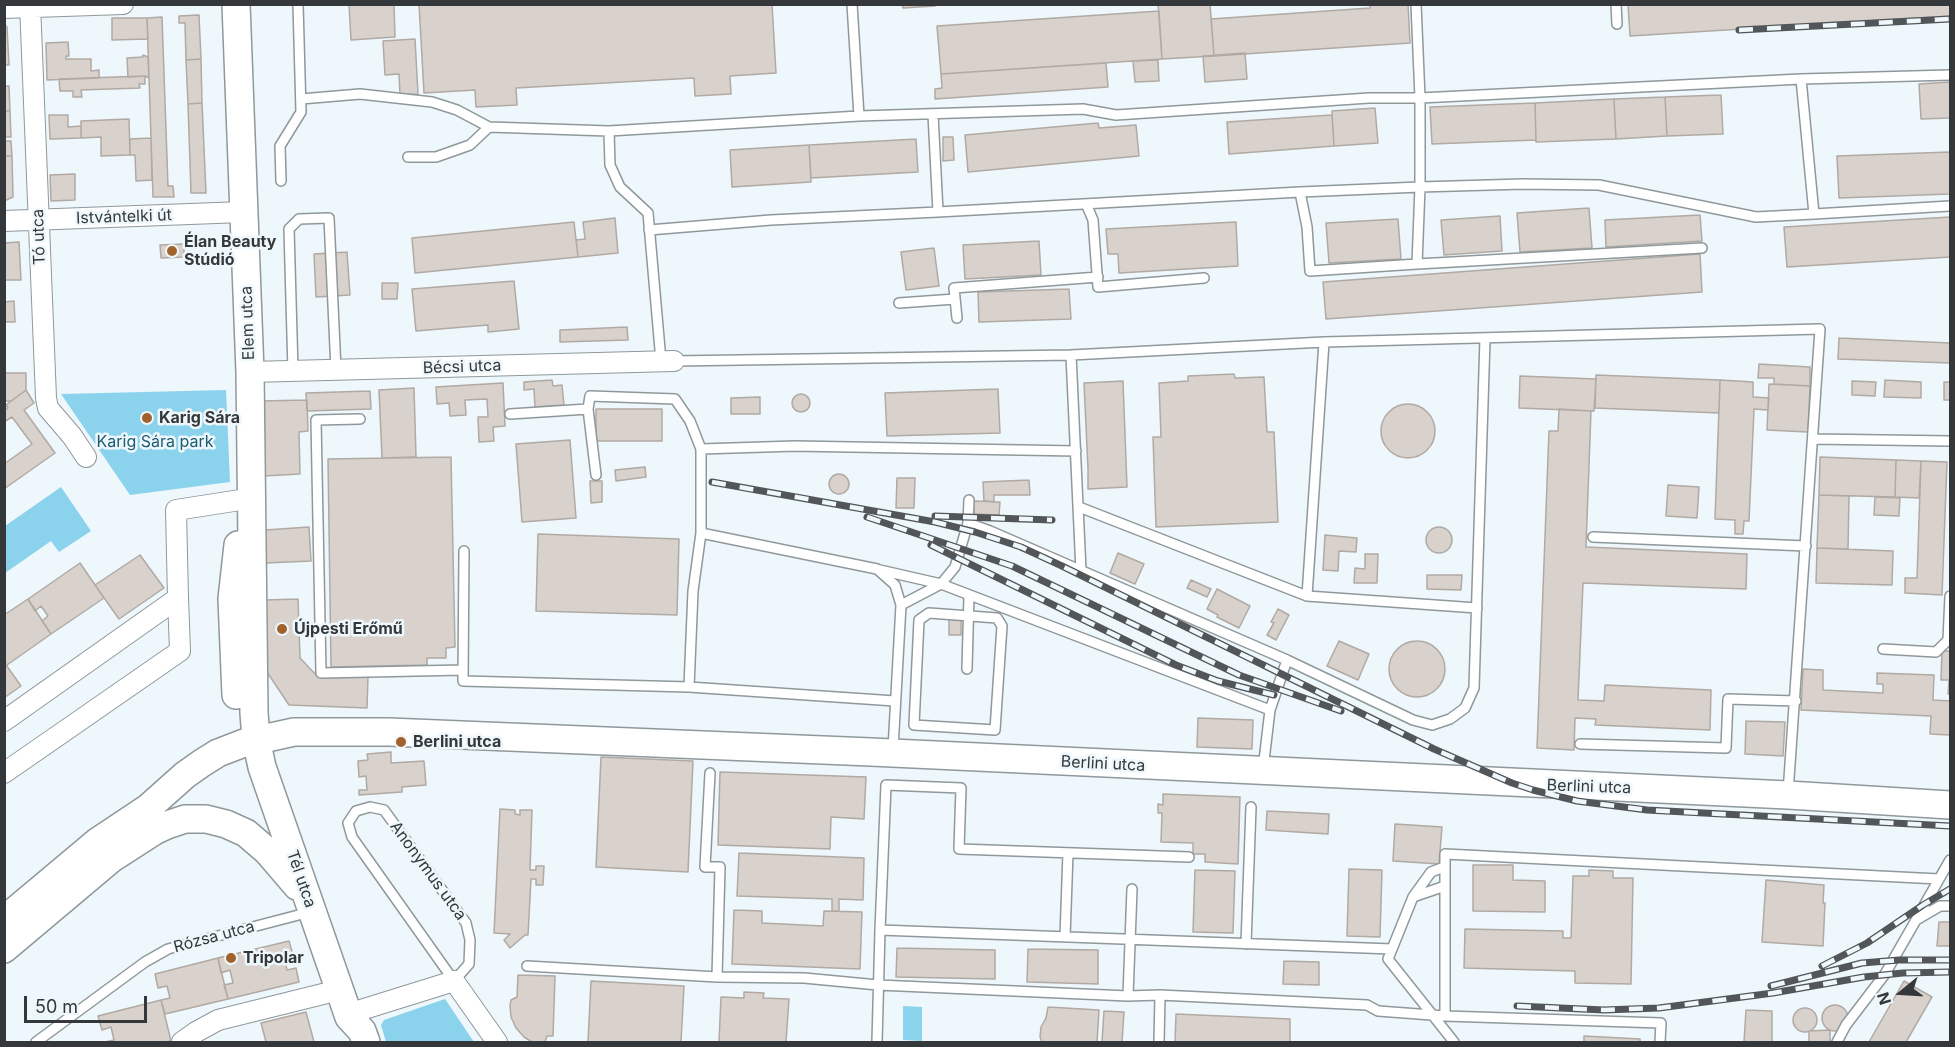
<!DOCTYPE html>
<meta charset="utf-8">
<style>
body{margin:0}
#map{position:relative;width:1955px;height:1047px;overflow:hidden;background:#eef7fb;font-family:Inter,sans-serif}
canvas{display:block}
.frame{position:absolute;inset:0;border:6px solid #35383a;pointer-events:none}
.north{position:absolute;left:1871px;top:963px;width:60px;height:60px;-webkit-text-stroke:4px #eef7fb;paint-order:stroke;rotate:252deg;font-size:16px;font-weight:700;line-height:24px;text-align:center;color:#35383a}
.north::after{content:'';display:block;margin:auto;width:21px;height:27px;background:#35383a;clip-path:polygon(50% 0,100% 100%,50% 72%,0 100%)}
.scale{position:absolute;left:24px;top:996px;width:123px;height:27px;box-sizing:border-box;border:3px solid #35383a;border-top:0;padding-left:8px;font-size:18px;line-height:21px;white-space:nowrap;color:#35383a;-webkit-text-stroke:4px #eef7fb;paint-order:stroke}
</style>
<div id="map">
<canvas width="1955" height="1047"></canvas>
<div class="frame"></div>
<div class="north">N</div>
<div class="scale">50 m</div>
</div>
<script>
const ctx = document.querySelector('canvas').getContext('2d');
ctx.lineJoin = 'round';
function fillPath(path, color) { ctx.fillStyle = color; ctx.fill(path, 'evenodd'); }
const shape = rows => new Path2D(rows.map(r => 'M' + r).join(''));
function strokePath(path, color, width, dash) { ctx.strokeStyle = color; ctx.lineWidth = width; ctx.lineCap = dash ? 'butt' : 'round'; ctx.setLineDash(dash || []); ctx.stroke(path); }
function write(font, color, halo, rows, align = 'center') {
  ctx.font = font + ' Inter,sans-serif'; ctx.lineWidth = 5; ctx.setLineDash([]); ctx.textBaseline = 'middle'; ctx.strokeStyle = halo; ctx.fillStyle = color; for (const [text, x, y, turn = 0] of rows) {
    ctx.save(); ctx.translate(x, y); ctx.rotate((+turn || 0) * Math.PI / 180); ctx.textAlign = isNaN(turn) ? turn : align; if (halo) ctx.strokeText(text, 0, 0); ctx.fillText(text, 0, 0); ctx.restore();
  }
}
const green = shape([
 [226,390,230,482,130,495,61,394],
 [61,487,91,531,59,552,51,541,5,573,5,526],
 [445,999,474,1042,386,1042,381,1025,384,1020],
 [903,1006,922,1007,922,1041,903,1040]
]);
const building = shape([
 [349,4,394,4,395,37,351,40,349,4],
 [419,4,772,4,776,73,730,76,731,94,695,96,694,78,516,88,517,105,476,107,475,90,424,93,419,4],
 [902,4,935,4,935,6,903,8,902,4],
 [1158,4,1210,4,1214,56,1162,59,1158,4],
 [1370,4,1408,4,1410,43,1214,56,1211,19,1370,8,1370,4],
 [1628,4,1950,4,1950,16,1630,36,1628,4],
 [1159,11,1162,59,941,74,937,26,1159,11],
 [199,15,201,59,186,60,185,23,179,23,179,16,199,15],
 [162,17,168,186,173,186,174,197,153,197,147,18,162,17],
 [112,18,147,18,148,39,112,40,112,18],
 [4,23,7,27,9,65,4,65,4,23],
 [415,39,418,94,400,95,399,74,385,75,383,41,415,39],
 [68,42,69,56,66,56,66,59,91,59,91,71,99,70,99,78,47,80,46,43,68,42],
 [1245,53,1247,79,1205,82,1203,56,1245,53],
 [143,55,148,57,149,78,145,76,128,77,127,58,143,57,143,55],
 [201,59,202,103,188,104,186,60,201,59],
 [1158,60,1159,81,1135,82,1133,61,1158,60],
 [1106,63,1108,87,935,99,935,89,942,88,941,74,1106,63],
 [145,76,145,84,139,84,140,88,81,90,82,97,73,97,73,91,60,91,59,79,145,76],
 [1950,82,1950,118,1921,119,1919,84,1950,82],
 [4,86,9,86,10,111,4,111,4,86],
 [1721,95,1723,134,1667,136,1665,97,1721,95],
 [1665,97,1667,136,1616,139,1614,99,1665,97],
 [1614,99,1616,139,1536,142,1535,103,1614,99],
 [202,103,206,193,191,193,188,104,202,103],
 [1535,103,1536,140,1432,144,1430,107,1535,103],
 [1375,108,1378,143,1334,146,1332,111,1375,108],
 [4,111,10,111,11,137,4,137,4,111],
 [49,115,68,115,68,127,81,126,81,138,50,139,49,115],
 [1332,115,1334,146,1229,154,1227,122,1332,115],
 [129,119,130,155,101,156,101,137,81,138,81,121,129,119],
 [1098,123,1099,128,1136,125,1139,156,968,172,965,135,1098,123],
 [943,137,953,137,954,160,943,161,943,137],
 [151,138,152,180,136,181,135,155,130,155,130,139,151,138],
 [916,139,918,172,811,178,809,145,916,139],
 [4,141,11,141,12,156,4,156,4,141],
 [809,145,811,182,732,187,730,150,809,145],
 [1950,152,1950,194,1839,198,1837,156,1950,152],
 [4,156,12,156,13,197,4,201,4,156],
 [75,174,75,200,51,201,50,175,75,174],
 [1589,208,1592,248,1520,252,1517,213,1589,208],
 [1700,215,1702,241,1606,247,1605,220,1700,215],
 [1500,216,1502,251,1444,255,1441,220,1500,216],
 [1950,217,1950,257,1787,267,1784,227,1950,217],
 [615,218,618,253,578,257,576,240,585,239,583,222,615,218],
 [1398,219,1401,259,1329,263,1326,223,1398,219],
 [574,222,578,257,415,273,412,238,574,222],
 [1236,222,1238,266,1119,273,1118,254,1108,254,1106,229,1236,222],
 [1039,241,1041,275,965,279,963,245,1039,241],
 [19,242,21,280,4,280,4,243,19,242],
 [184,244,184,257,161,258,160,245,184,244],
 [934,248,939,286,906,290,901,252,934,248],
 [347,252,350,295,316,297,314,254,347,252],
 [1700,254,1702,292,1326,319,1323,282,1700,254],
 [514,281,519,329,488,332,488,325,416,331,412,289,514,281],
 [382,283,398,283,397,299,382,299,382,283],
 [1069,289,1071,319,979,322,978,292,1069,289],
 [14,301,15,322,4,322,4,302,14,301],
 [627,327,628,340,560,342,560,330,627,327],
 [1839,338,1950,343,1950,363,1838,359,1839,338],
 [1759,364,1810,367,1810,386,1774,384,1774,378,1758,378,1759,364],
 [5,373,26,373,26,390,11,401,4,401,5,373],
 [1234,374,1235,378,1264,377,1267,432,1274,432,1278,522,1156,527,1153,437,1161,437,1159,383,1188,381,1188,376,1234,374],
 [1596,375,1720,380,1719,413,1595,408,1596,375],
 [1520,376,1596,379,1594,411,1519,408,1520,376],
 [552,380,553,386,562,385,564,405,535,407,534,389,524,390,524,382,552,380],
 [1720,380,1753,382,1753,397,1769,398,1768,410,1754,409,1749,521,1744,521,1743,534,1735,534,1735,520,1715,519,1720,380],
 [1885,380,1921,382,1921,398,1884,397,1885,380],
 [1123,381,1127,487,1088,489,1088,469,1084,383,1123,381],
 [1852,381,1876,382,1875,396,1852,395,1852,381],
 [1944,382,1950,382,1950,400,1944,400,1944,382],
 [503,383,505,426,493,427,494,441,479,442,478,417,488,417,487,399,465,400,466,415,450,416,449,403,437,404,436,387,503,383],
 [1769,384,1810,386,1808,432,1767,430,1769,384],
 [414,388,416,457,382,458,379,390,414,388],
 [998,389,1000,433,887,436,885,393,998,389],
 [26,390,34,403,24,410,55,453,4,489,4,464,32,444,12,417,4,422,4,411,8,408,6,405,26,390],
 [370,391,371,409,307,411,306,393,370,391],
 '792 403a9 9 0 1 1 18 0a9 9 0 1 1-18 0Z',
 [760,397,760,414,731,414,731,398,760,397],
 [307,400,308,431,299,432,300,474,263,476,261,401,307,400],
 '1381 431a27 27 0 1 1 54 0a27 27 0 1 1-54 0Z',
 [596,409,662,409,662,441,596,441,596,409],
 [1559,409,1591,411,1586,547,1747,554,1746,589,1583,583,1578,700,1604,701,1605,685,1711,690,1710,730,1595,725,1596,719,1575,718,1574,750,1537,748,1549,431,1558,431,1559,409],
 [570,440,576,518,522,522,516,444,570,440],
 [451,457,455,647,446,648,446,658,427,658,427,665,331,667,328,459,451,457],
 [1820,457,1896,460,1895,497,1819,495,1820,457],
 [1896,460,1921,461,1919,498,1895,497,1896,460],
 [1921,461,1947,462,1942,595,1905,593,1905,578,1917,578,1921,461],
 [645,467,646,477,616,481,615,470,645,467],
 '829 484a10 10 0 1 1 20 0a10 10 0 1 1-20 0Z',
 [897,478,915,478,914,508,896,508,897,478],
 [1029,480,1030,495,994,495,994,502,984,501,983,482,1029,480],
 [590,481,602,481,602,502,591,503,590,481],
 [1668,485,1699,487,1697,518,1666,516,1668,485],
 [1819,495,1849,496,1848,549,1817,548,1819,495],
 [1875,497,1900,498,1899,516,1874,515,1875,497],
 [974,501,1000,502,999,515,974,514,974,501],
 '1426 540a13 13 0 1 1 26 0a13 13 0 1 1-26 0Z',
 [309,527,311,561,266,563,265,530,309,527],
 [538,534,679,539,677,615,536,611,538,534],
 [1325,535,1357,538,1356,552,1339,551,1338,571,1323,570,1325,535],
 [1817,548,1893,551,1892,585,1816,583,1817,548],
 [1118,553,1144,564,1135,584,1110,573,1118,553],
 [1365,554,1378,554,1377,583,1354,583,1355,568,1365,569,1365,554],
 [140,555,164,588,119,619,95,585,140,555],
 [80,563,104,598,51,634,42,621,48,616,41,606,35,611,28,599,80,563],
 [1427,575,1462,575,1461,590,1427,589,1427,575],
 [1191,580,1211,589,1207,597,1187,588,1191,580],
 [1217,589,1250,606,1239,628,1217,617,1218,615,1207,609,1217,589],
 [28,599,51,634,7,665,4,662,4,615,28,599],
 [298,599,300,658,317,676,368,677,367,708,289,705,267,672,265,600,298,599],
 [1278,609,1289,615,1276,640,1267,635,1274,623,1271,622,1278,609],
 [949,617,961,617,961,635,949,635,949,617],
 [1339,641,1369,654,1358,680,1327,666,1339,641],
 '1389 669a28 28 0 1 1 56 0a28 28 0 1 1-56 0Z',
 [1942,651,1950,651,1950,694,1948,694,1949,680,1941,680,1942,651],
 [4,662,21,686,4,698,4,662],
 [1803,669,1823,670,1823,690,1883,693,1883,684,1877,684,1877,673,1934,675,1933,700,1950,701,1950,735,1930,734,1931,716,1801,710,1803,669],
 [1198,718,1253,720,1252,749,1197,747,1198,718],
 [1746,721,1785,722,1783,756,1745,754,1746,721],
 [391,752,391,763,424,761,426,785,402,787,402,792,359,795,359,790,367,790,366,776,359,777,358,761,368,760,367,754,391,752],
 [601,757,693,761,688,872,596,867,601,757],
 [720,772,866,777,864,819,831,817,830,849,718,845,720,772],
 [1163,794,1240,797,1238,864,1205,862,1205,854,1193,854,1193,843,1161,842,1162,813,1158,813,1158,804,1163,805,1163,794],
 [500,809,515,810,515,814,520,815,520,810,532,810,530,870,536,870,536,866,544,866,543,885,536,885,536,879,531,879,528,935,525,935,510,948,504,940,510,934,494,933,500,809],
 [1267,811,1329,814,1328,834,1266,830,1267,811],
 [1395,824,1442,827,1439,864,1393,861,1395,824],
 [739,853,864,858,863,900,839,899,839,911,832,911,832,899,737,896,739,853],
 [1473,865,1513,865,1513,880,1545,881,1545,912,1473,911,1473,865],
 [1349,869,1382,870,1380,937,1347,936,1349,869],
 [1195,870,1235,871,1233,933,1193,932,1195,870],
 [1589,870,1613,871,1613,878,1633,878,1631,984,1575,983,1575,971,1464,968,1465,929,1563,931,1563,938,1571,938,1573,876,1589,876,1589,870],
 [1766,880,1824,885,1823,903,1825,903,1823,946,1762,942,1766,880],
 [734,910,762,911,762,923,823,926,824,911,862,912,860,969,732,964,734,910],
 [1939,922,1950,922,1950,946,1937,946,1939,922],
 [289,941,293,955,284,957,287,970,296,968,299,982,228,999,224,985,233,983,230,970,221,973,218,958,289,941],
 [897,948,995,950,995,979,896,977,897,948],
 [1028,949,1098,950,1098,984,1027,982,1028,949],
 [218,958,228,999,165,1014,161,1000,170,998,167,986,158,988,155,974,218,958],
 [1284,961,1319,962,1319,985,1283,984,1284,961],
 [518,975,555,976,553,1036,547,1036,545,1042,532,1042,524,1037,516,1028,511,1017,510,1006,511,1000,517,997,518,975],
 [591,981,684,986,681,1042,588,1042,591,981],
 [1904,981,1932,997,1906,1042,1869,1042,1904,981],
 [744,992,764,993,763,998,789,999,786,1042,719,1042,721,997,744,998,744,992],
 [161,1000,171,1041,165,1042,105,1042,114,1040,111,1027,102,1030,98,1016,161,1000],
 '1822 1018a13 13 0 1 1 26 0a13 13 0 1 1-26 0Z',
 [1048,1007,1099,1010,1097,1042,1042,1042,1040,1037,1041,1027,1046,1018,1048,1007],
 '1793 1020a12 12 0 1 1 24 0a12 12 0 1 1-24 0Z',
 [1746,1010,1772,1011,1772,1042,1744,1042,1746,1010],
 [1104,1011,1124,1012,1122,1042,1102,1042,1104,1011],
 [306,1012,314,1042,266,1042,261,1023,306,1012],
 [1176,1014,1290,1019,1290,1042,1175,1042,1176,1014],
 [1830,1030,1830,1042,1809,1042,1809,1031,1830,1030],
 [1584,1036,1640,1039,1640,1042,1584,1042,1584,1036]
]);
const lane = shape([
 [852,4,859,116,1083,109,1116,115,1369,98,1420,98,1416,4],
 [1616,4,1617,24],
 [1801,79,1950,75],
 [301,99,360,94,432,102,457,110,489,127],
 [408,157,436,157,470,145,489,127,609,131],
 [281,181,280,146,301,112,298,4],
 [1087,206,1093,220,1098,287,1204,278],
 [938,212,1300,192,1307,227,1310,271,1417,264,1420,187,1300,192],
 [1814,214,1801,79,1420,98,1420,187,1523,184,1599,185,1756,217,1814,214,1950,206],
 [649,230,771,220,938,212,933,114],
 [1417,264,1702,248],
 [899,303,955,299],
 [957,318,954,288,1098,277],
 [661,361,648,213,620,187,610,165,609,131,859,116],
 [674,361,1071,355],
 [293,371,289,229,299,219,329,218,336,370],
 [510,414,588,409],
 [360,419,316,420,321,673,463,670],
 [1813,439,1950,441],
 [701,449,795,446,1076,451],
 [596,475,588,409,590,396,675,399,690,421,701,449,701,533],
 [969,500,968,523,955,567,941,584,1270,710,1263,769],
 [1079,507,1307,596],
 [968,523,990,531,1287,660,1270,710],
 [1593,537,1806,546],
 [464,551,463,681,689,687],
 [880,570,941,584],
 [1081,571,1071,355,1324,342],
 [1477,608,1307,596,1324,342,1820,329,1788,793],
 [929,613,997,618,1002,626,995,730,914,725,919,620,929,613],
 [1883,649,1936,652,1948,640,1950,596],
 [1287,660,1413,720,1432,725,1450,719,1465,708,1474,688,1485,339],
 [967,669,969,595],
 [895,701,689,687,693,591,701,533,877,569,895,585,901,605],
 [1580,744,1726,748,1728,699,1796,701],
 [893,749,901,605,941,584],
 [710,773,705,867,720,867,717,977],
 [370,807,384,810,466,923,470,940,469,964,454,981,352,837,348,823,356,811,370,807],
 [1445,886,1413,897,1388,959,1454,1042],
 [1413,897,1431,872,1444,867],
 [1917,918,1950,860],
 [880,930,886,785,961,788,959,849,1189,857],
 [1065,937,1068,853],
 [1246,944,1251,807],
 [527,966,717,977,804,978,878,985,1128,996,1160,995,1367,1005,1378,1011,1445,1016,1661,1023,1660,1042],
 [1128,996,1132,889],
 [1445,1016,1445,854,1939,879],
 [36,1042,145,962,168,949,310,912],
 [877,1042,880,930,1392,949],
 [1159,1042,1160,995],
 [1837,1042,1846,1025,1885,974,1916,920,1940,906,1950,906]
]);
const street = shape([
 [30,4,46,398,48,408,72,436,86,457],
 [4,8,123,4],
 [4,221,243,212],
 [250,372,674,361],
 [4,721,178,598,176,510,253,498],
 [4,773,180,651,178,598],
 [348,1014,454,981,497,1042],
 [182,1042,196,1032,218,1020,339,990]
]);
const secondary = shape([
 [236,4,250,372,254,713,256,739,262,767,349,1017,362,1031,366,1042],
 [236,695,232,599,238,545],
 [111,859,156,830,167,825,185,819,206,819,226,824,246,833,267,851,297,886],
 [4,920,97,842,148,808,185,775,202,763,218,753,244,743,294,732,389,732,871,752,1788,795,1950,805],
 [4,949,111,859,121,846]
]);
const rail = shape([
 [1739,30,1950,19],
 [712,482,935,522,975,532,1021,547,1062,566,1434,749,1512,783,1533,790,1577,801,1647,810,1950,826],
 [935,516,1052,520],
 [867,517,1012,566,1239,675,1341,711],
 [931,545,1176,665,1218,681,1274,695],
 [1822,966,1867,943,1923,905,1950,889],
 [1771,986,1862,963,1899,960,1950,960],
 [1517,1006,1604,1010,1659,1008,1773,993,1864,977,1903,973,1950,972]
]);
const markers = [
 [172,251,6,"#a2622b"],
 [147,418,6,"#a2622b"],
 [282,629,6,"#a2622b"],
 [401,742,6,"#a2622b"],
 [231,958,6,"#a2622b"]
];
const streetNames = [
 ["Istvántelki út",124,217,-2],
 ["Tó utca",39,237,-92],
 ["Elem utca",248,323,-92],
 ["Bécsi utca",462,367,-2],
 ["Berlini utca",1103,764,3],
 ["Berlini utca",1589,787,2],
 ["Anonymus utca",428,871,54],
 ["Tél utca",301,879,71],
 ["Rózsa utca",214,937,-15]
];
const poiNames = [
 ["Élan Beauty",184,242],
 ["Stúdió",184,260],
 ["Karig Sára",159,418],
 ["Újpesti Erőmű",294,629],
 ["Berlini utca",413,742],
 ["Tripolar",243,958]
];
const parkNames = [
 ["Karig Sára park",155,442]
];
fillPath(green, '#8bd2ed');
fillPath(building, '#d9d1cc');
strokePath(building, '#b0a9a4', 1.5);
strokePath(lane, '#8f989b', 12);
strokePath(street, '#8f989b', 22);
strokePath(secondary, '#8f989b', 30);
strokePath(lane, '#fff', 9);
strokePath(street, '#fff', 20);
strokePath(secondary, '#fff', 27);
strokePath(rail, '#525659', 7);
strokePath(rail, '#eef7fb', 4.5, [14]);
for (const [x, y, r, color] of markers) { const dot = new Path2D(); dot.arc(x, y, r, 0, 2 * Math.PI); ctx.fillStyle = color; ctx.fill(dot); strokePath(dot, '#eef7fb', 2); }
write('16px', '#35383a', '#eef7fb', streetNames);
write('bold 16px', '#35383a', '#eef7fb', poiNames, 'left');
write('16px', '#1b5b71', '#eef7fb', parkNames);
</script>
